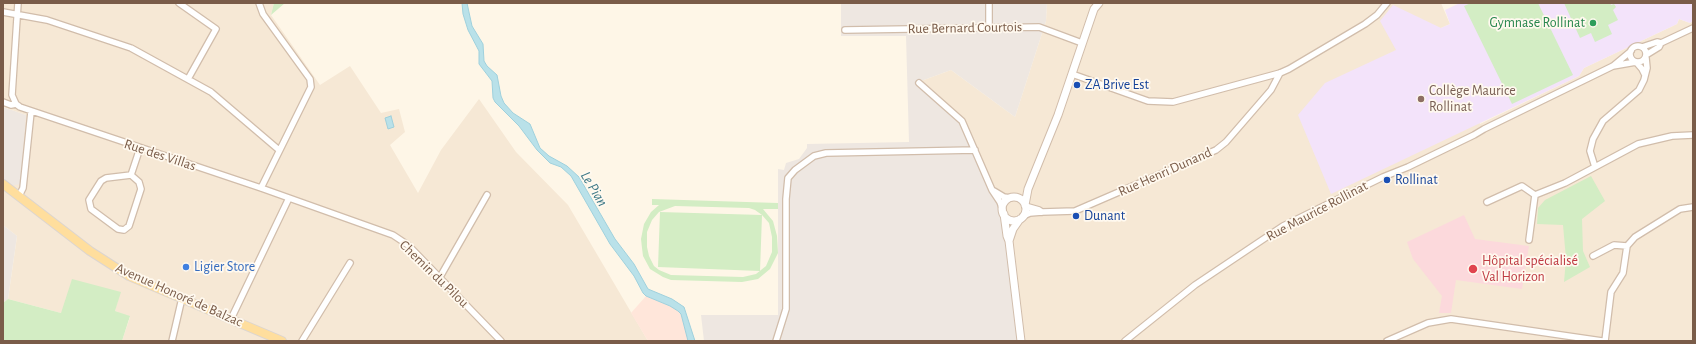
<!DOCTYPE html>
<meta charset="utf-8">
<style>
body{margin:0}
#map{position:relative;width:1696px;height:344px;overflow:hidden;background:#fef6e7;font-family:"Alegreya Sans",sans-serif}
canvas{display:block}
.frame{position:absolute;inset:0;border:4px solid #7a5c49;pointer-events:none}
</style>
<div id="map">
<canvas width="1696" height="344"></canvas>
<div class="frame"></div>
</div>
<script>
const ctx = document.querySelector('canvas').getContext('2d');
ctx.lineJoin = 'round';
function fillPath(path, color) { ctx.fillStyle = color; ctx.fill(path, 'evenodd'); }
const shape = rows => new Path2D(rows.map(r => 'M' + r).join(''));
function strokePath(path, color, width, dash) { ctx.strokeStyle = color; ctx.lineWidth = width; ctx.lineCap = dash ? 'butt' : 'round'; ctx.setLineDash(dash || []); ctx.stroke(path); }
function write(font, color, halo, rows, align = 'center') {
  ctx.font = font + ' "Alegreya Sans",sans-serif'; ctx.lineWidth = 3.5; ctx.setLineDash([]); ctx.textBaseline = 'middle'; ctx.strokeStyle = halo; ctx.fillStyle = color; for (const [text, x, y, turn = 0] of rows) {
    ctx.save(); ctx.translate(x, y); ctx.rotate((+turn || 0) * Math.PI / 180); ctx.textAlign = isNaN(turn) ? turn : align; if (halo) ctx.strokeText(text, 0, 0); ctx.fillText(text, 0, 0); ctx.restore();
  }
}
const residential = shape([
 [3,3,274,3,271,15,320,85,350,66,381,113,399,109,405,132,390,145,418,193,441,150,479,99,516,152,568,205,648,341,122,341,130,317,115,311,120,292,61,313,8,299,17,236,3,225,3,187,26,115,3,107],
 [1047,3,1441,3,1450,24,1441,28,1480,124,1579,76,1584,68,1677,24,1679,19,1690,23,1693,21,1693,341,1024,341,921,81,951,70,1015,117,1046,21]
]);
const commercial = shape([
 [646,296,675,308,681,314,689,341,648,341,631,313]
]);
const industrial = shape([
 [841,3,1047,3,1046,21,1015,117,951,70,921,81,963,118,1001,210,1024,341,704,341,701,315,778,315,778,169,784,170,786,163,799,159,807,148,807,144,909,142,906,36,841,36],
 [3,107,26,115,21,184,3,187],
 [3,225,17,236,8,299,3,303]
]);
const education = shape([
 [1460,3,1693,3,1693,21,1690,23,1679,19,1677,24,1584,68,1579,76,1331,194,1298,115,1325,83,1396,50,1380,21,1393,5,1441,28,1450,24,1445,10]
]);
const medical = shape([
 [1464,215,1475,239,1529,246,1522,289,1456,280,1451,313,1439,313,1442,296,1413,259,1407,242]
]);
const green = shape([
 [274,3,285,3,271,15],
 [1471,3,1538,3,1573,75,1512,104,1464,6],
 [1564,3,1610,3,1611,5,1614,4,1616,7,1613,10,1618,20,1608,25,1612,34,1595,42,1591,33,1580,38],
 [1591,176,1605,201,1582,219,1583,251,1590,267,1564,282,1566,259,1563,225,1537,224,1538,208,1545,200],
 [652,199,778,203,778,209,763,209,773,221,777,236,778,253,770,269,758,279,742,282,671,280,663,277,650,269,643,256,642,248,641,239,644,224,651,212,659,205,652,205],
 [675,206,749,208,755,210,762,215,660,212,658,267,760,271,762,215,769,223,772,237,772,252,766,266,756,274,743,277,671,275,659,270,654,266,649,256,647,247,647,232,652,220,659,212],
 [72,279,121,292,115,311,130,316,122,341,3,341,3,303,8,299,61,313]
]);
const water = shape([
 [462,3,467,3,472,26,483,44,484,61,487,66,497,75,501,96,504,103,513,113,530,124,540,148,549,156,567,166,579,177,615,239,634,264,648,289,672,299,684,307,695,341,688,341,681,314,678,311,670,306,646,296,643,293,634,276,610,244,571,176,561,167,550,163,537,150,519,126,495,102,493,98,492,81,479,64,479,51,468,30,463,14,462,3],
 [391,116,394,127,388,129,385,118,391,116]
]);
const minor = shape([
 [18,3,12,95,16,104,20,107,261,188,393,235,408,245,501,341],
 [179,3,216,29,188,79],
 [259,3,263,14,310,79,311,87,261,188],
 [989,3,989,28],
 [3,12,47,20,131,48,211,92,279,150],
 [845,30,1039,27,1082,43],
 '1630 54a8 8 0 1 1 16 0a8 8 0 1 1-16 0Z',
 [1642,47,1657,42,1661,43,1693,28],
 [1646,55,1659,47,1661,43],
 [1646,58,1647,68,1644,80,1639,90,1603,121,1593,139,1590,151,1595,167,1638,144,1672,136,1693,135],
 [1613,66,1636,62,1642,69,1645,75],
 [1072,74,1148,101,1173,102,1280,73,1289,69,1365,24,1377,15,1387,3],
 [919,83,962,121,992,190,1000,202,1003,210],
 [3,102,11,105,16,104],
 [131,175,139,182,141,189,129,226,124,230,118,229,91,209,89,200,101,181,106,178,131,175],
 [131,175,140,148],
 [994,191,1004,197,1010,198],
 [19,196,23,188,31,112],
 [1487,202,1522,186,1535,195],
 [1025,206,1039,210,1042,212],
 [1023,216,1030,213,1042,212,1075,211,1216,150,1226,142,1271,90,1280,73],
 [1529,240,1535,195,1565,183,1595,167],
 [1593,256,1614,245,1627,246],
 [440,277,487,195],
 [231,319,289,198],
 [172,341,182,298],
 [302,341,350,263],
 [776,341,786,309,786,199,788,178,795,170,814,156,826,153,975,150],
 [1125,341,1195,285,1283,226,1383,177,1408,167,1474,135,1484,129,1613,66,1631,51],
 [1387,341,1428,323,1451,319,1602,341],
 [1605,341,1611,292,1623,273,1627,246,1635,237,1680,209,1693,207]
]);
const tertiary = shape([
 '1002 209a12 12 0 1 1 24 0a12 12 0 1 1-24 0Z',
 [1025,205,1028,189,1058,115,1094,9,1099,3],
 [1004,214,1007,236,1009,241,1021,341],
 [1009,241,1013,229,1020,219]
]);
const primary = shape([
 [3,184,90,251,129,276,282,341]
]);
const markers = [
 [1593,23,4,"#2e9e5b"],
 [1077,85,4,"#1a4fb4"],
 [1421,99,4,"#8d6e63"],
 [1387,180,4,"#1a4fb4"],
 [1076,216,4,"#1a4fb4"],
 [186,267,4,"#3f7fe0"],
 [1473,269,5,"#e0444e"]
];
const leisureNames = [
 ["Gymnase Rollinat",1585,23]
];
const streetNames = [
 ["Rue Bernard Courtois",965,28,-1],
 ["Rue des Villas",160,155,18],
 ["Rue Henri Dunand",1165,172,-24],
 ["Rue Maurice Rollinat",1317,211,-28],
 ["Chemin du Pilou",434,274,44],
 ["Avenue Honoré de Balzac",179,295,24]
];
const transitNames = [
 ["ZA Brive Est",1085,85],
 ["Rollinat",1395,180],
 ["Dunant",1084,216]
];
const educationNames = [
 ["Collège Maurice",1429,91],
 ["Rollinat",1429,107]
];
const healthNames = [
 ["Hôpital spécialisé",1482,261],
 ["Val Horizon",1482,277]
];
const shopNames = [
 ["Ligier Store",194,267]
];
const waterNames = [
 ["Le Pian",594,189,59]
];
fillPath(residential, '#f6e8d5');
fillPath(commercial, '#ffe6da');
fillPath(industrial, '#eee7e1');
fillPath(education, '#f3e3fa');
fillPath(medical, '#fcd9dc');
fillPath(green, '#d3edc4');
fillPath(water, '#b9e1e9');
strokePath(water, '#9fd0dc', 1);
strokePath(minor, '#d1bdab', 8);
strokePath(tertiary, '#d1bdab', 9);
strokePath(primary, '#dcd5d0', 10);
strokePath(minor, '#fff', 5.5);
strokePath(tertiary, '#fff', 7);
strokePath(primary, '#ffde9d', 8);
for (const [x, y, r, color] of markers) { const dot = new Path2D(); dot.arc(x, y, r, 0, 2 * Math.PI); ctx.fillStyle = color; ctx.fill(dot); strokePath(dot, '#fff9ef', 1.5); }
write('14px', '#27864d', '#fff9ef', leisureNames, 'right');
write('14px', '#7a5c49', '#fff9ef', streetNames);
write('14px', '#164399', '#fff9ef', transitNames, 'left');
write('14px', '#785e54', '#fff9ef', educationNames, 'left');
write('14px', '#be3a42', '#fff9ef', healthNames, 'left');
write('14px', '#366cbe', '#fff9ef', shopNames, 'left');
write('italic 15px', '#3e7987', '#fff9ef', waterNames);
</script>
